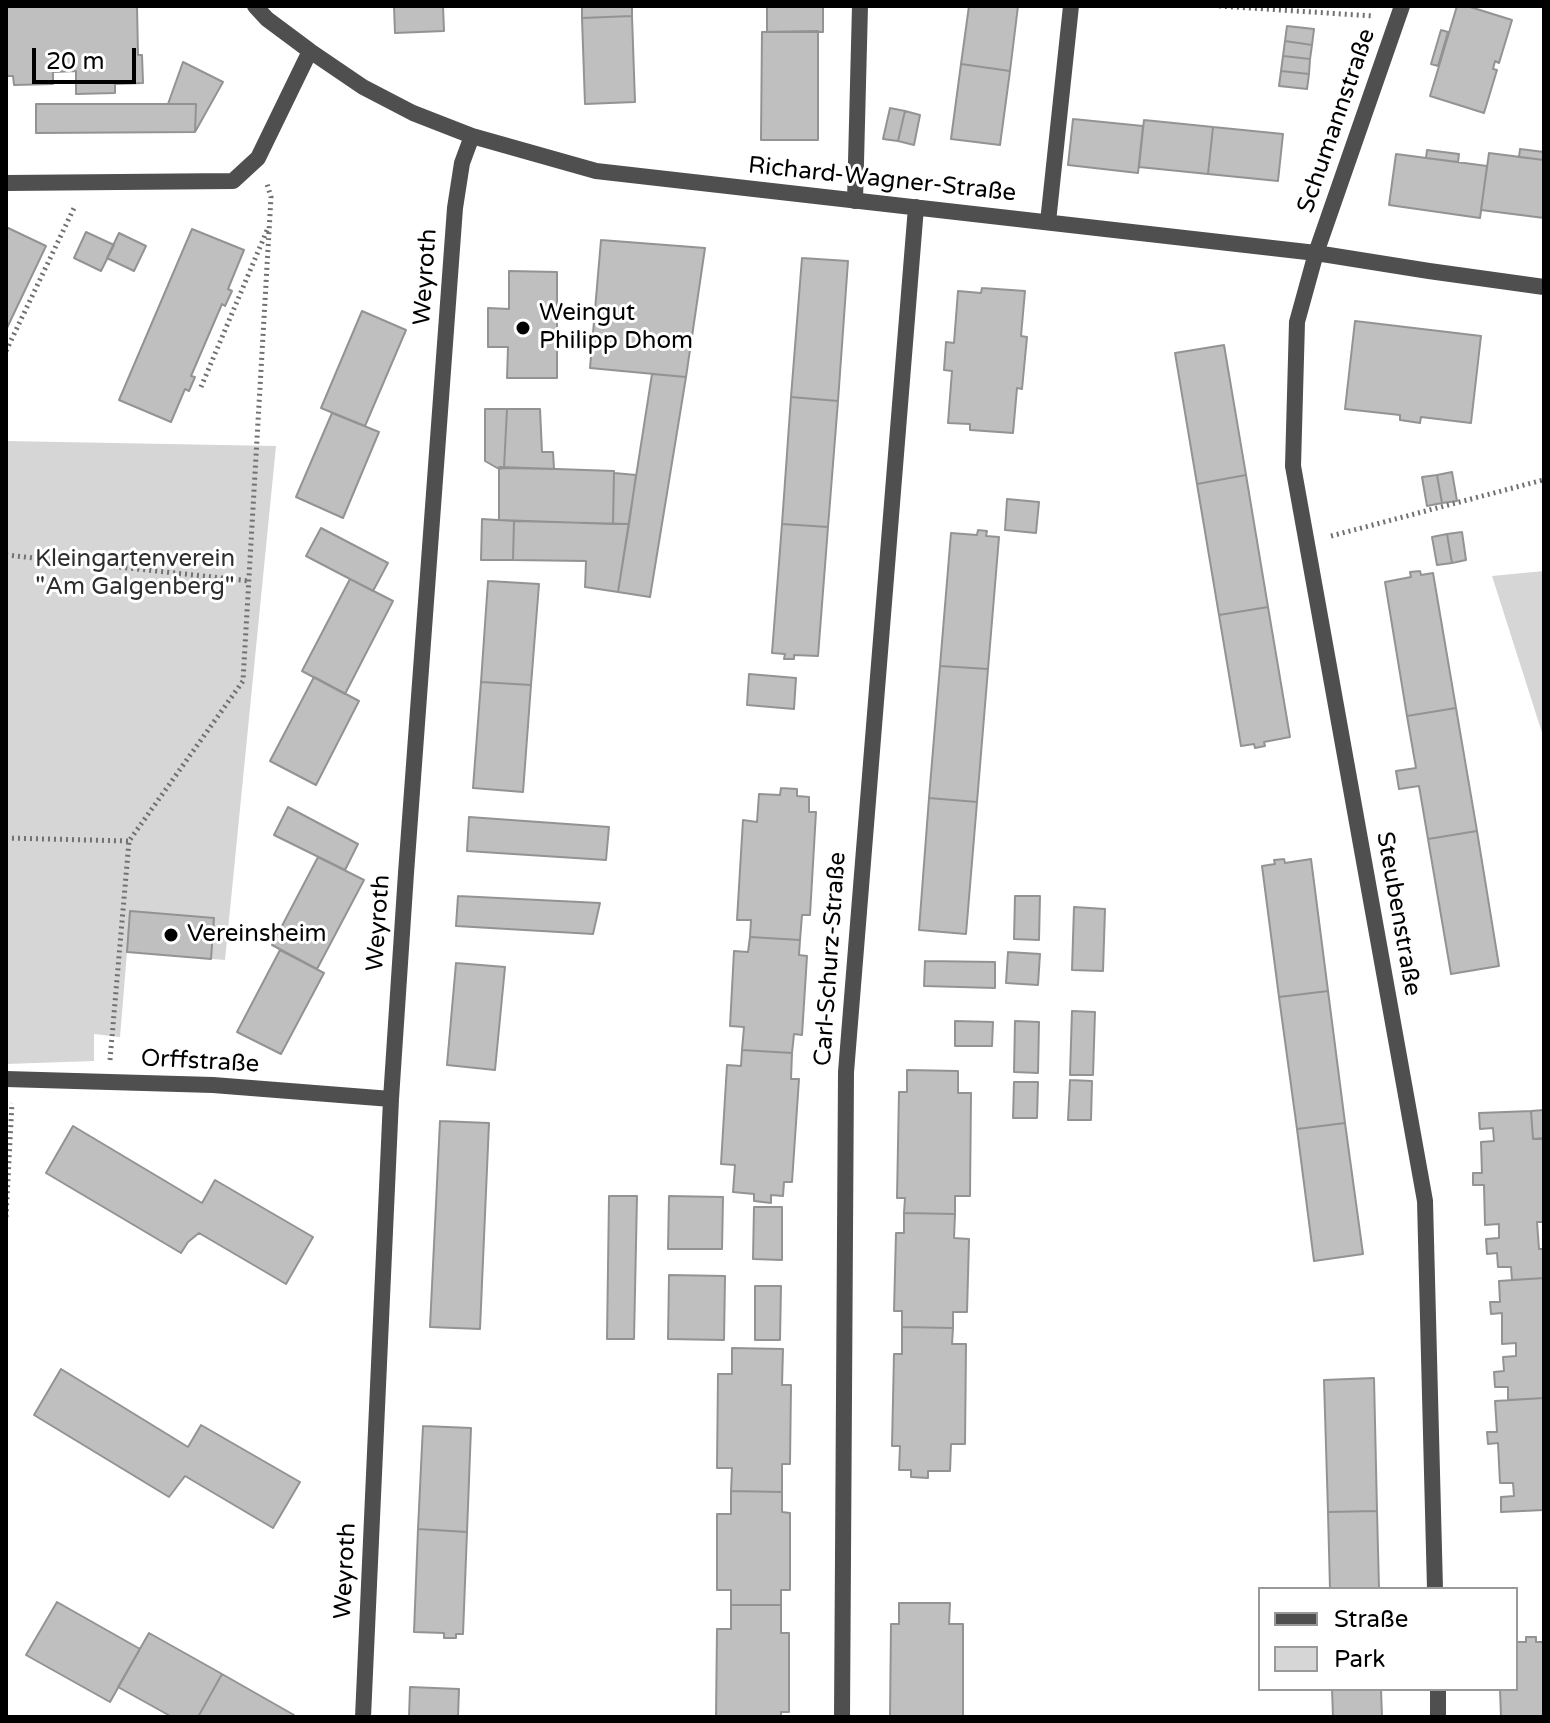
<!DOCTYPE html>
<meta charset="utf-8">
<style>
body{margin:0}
#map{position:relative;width:1550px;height:1723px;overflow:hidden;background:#fff;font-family:"Varela Round",sans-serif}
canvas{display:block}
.frame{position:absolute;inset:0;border:8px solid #000;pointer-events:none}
.legend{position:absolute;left:1258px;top:1587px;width:260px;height:104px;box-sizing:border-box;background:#fff;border:2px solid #999;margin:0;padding:10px 14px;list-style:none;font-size:24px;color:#000}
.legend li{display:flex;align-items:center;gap:16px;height:40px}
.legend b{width:40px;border:2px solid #999}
.scale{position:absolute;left:32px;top:48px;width:104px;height:36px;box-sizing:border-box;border:4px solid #000;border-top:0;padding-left:10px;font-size:24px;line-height:28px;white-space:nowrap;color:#000;-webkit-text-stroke:6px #fff;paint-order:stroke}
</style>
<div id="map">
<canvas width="1550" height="1723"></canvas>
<div class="frame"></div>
<ul class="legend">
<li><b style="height:10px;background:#4f4f4f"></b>Straße</li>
<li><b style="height:22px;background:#d6d6d6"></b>Park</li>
</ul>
<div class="scale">20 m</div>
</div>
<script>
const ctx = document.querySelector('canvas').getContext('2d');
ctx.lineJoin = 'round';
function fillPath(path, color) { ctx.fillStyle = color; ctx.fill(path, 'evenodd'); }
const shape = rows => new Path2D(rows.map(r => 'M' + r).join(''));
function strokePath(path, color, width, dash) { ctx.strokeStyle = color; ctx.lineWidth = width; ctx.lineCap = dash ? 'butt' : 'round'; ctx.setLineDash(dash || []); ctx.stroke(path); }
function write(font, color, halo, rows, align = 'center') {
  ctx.font = font + ' "Varela Round",sans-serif'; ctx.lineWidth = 6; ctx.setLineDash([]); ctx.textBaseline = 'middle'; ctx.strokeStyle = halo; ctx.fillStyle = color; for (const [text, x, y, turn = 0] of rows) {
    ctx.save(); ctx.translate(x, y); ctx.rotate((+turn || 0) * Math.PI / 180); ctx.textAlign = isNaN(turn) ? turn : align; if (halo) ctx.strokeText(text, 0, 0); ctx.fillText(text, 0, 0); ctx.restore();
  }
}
const green = shape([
 [6,441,276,446,225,960,127,952,120,1037,94,1034,94,1061,6,1064],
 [1544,571,1544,739,1492,576]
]);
const building = shape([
 [6,6,137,6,138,55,142,55,143,83,115,84,115,93,76,94,76,71,53,72,53,84,14,85,13,76,6,76,6,6],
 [394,6,443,6,444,31,395,33,394,6],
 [582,6,632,6,632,16,582,18,582,6],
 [767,6,823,6,823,32,767,32,767,6],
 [969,6,1018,6,1010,71,961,64,969,6],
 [1457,6,1467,6,1512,20,1499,63,1495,61,1493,69,1497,70,1484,113,1430,96,1457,6],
 [632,16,635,102,585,104,582,18,632,16],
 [1287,26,1314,29,1312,45,1285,41,1287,26],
 [1441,30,1448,32,1438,66,1431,64,1441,30],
 [818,31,818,140,761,140,762,32,818,31],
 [1285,41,1312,45,1310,59,1283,56,1285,41],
 [1283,56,1310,59,1309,74,1281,71,1283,56],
 [183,62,223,82,195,132,196,104,168,104,183,62],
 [961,64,1010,71,1000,145,951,139,961,64],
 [1281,71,1309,74,1307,89,1279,86,1281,71],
 [36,104,196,104,195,132,36,133,36,104],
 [890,108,905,111,898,141,883,139,890,108],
 [905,111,920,115,914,145,898,141,905,111],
 [1073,119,1143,126,1138,173,1068,165,1073,119],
 [1144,120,1213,127,1208,174,1139,167,1144,120],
 [1213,127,1283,134,1278,181,1208,174,1213,127],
 [1520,149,1544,152,1544,160,1519,157,1520,149],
 [1427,150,1459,154,1458,162,1426,158,1427,150],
 [1489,153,1544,160,1544,218,1481,210,1489,153],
 [1396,154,1487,166,1480,218,1389,205,1396,154],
 [6,227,46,246,6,330,6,227],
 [192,229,244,250,228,289,232,291,225,306,222,304,191,376,195,377,189,391,185,389,171,422,119,400,192,229],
 [86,232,114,245,101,271,74,258,86,232],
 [119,233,146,246,134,271,107,258,119,233],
 [601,240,705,248,686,377,590,368,601,240],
 [802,258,848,261,838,401,791,397,802,258],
 [509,271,557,272,557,378,507,378,508,347,488,347,488,308,509,309,509,271],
 [982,288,1025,291,1021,336,1027,337,1022,389,1017,388,1013,433,970,430,970,424,948,423,952,371,944,370,946,342,954,343,958,291,981,293,982,288],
 [362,311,406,330,365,426,321,408,362,311],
 [1355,321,1481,336,1471,423,1421,417,1420,423,1400,420,1400,415,1345,409,1355,321],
 [1224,345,1246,475,1197,484,1175,353,1224,345],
 [652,374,686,377,650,597,618,592,652,374],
 [791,397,838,401,828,527,782,524,791,397],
 [485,409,507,409,504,468,499,469,485,461,485,409],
 [507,409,540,409,542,452,553,452,554,469,504,468,507,409],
 [332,413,379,432,343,518,296,497,332,413],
 [499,467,614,471,613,524,499,520,499,467],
 [1452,472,1457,501,1442,503,1437,475,1452,472],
 [614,473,636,475,629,524,613,524,614,473],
 [1246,475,1268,607,1219,615,1197,484,1246,475],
 [1437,475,1442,503,1427,506,1422,477,1437,475],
 [1007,499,1039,502,1036,533,1005,530,1007,499],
 [482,519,514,521,513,560,481,560,482,519],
 [514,521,629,524,618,592,585,587,586,561,513,560,514,521],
 [782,524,828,527,818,656,794,655,794,659,784,659,785,654,772,653,782,524],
 [321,528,388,563,373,591,306,556,321,528],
 [978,530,987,531,986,536,999,537,988,669,940,666,951,533,977,535,978,530],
 [1462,532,1466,560,1452,563,1447,534,1462,532],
 [1447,534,1452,563,1437,565,1432,537,1447,534],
 [1420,571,1421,575,1433,573,1456,708,1407,716,1385,582,1411,577,1410,572,1420,571],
 [350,579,393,601,345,694,302,671,350,579],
 [488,581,539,584,531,685,481,682,488,581],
 [1268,607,1290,737,1264,742,1265,746,1255,748,1254,744,1241,746,1219,615,1268,607],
 [940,666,988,669,977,802,929,798,940,666],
 [749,674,796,678,794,709,747,705,749,674],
 [314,677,359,701,316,785,270,761,314,677],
 [481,682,531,685,523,792,473,788,481,682],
 [1456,708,1477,831,1428,839,1419,786,1399,789,1396,771,1416,768,1407,716,1456,708],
 [781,788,797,789,797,796,809,797,809,812,816,812,810,915,802,915,800,940,750,937,751,920,737,920,743,820,757,822,759,794,780,795,781,788],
 [929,798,977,802,966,934,919,930,929,798],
 [288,807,358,844,345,870,274,835,288,807],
 [469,817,609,827,606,860,467,851,469,817],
 [1477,831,1499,966,1451,974,1428,839,1477,831],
 [318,857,364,880,317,969,272,945,318,857],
 [1284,859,1285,863,1311,859,1328,991,1279,997,1262,866,1275,864,1274,860,1284,859],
 [458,896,600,903,593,934,456,926,458,896],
 [1015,896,1040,896,1039,940,1014,939,1015,896],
 [1074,907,1105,909,1103,971,1072,970,1074,907],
 [130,911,214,918,211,959,127,952,130,911],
 [750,937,800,940,799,955,807,956,802,1035,794,1034,792,1053,742,1050,744,1027,730,1026,734,951,748,952,750,937],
 [280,950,324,973,281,1054,237,1032,280,950],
 [1008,952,1040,954,1038,985,1006,983,1008,952],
 [925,961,995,962,995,988,924,986,925,961],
 [456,963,505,967,495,1070,447,1065,456,963],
 [1328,991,1345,1123,1297,1129,1279,997,1328,991],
 [1072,1011,1095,1012,1093,1075,1070,1075,1072,1011],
 [955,1021,993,1022,992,1046,955,1046,955,1021],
 [1015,1021,1039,1022,1038,1073,1014,1072,1015,1021],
 [742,1050,792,1053,791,1079,799,1079,792,1182,784,1182,783,1196,771,1195,771,1203,754,1201,754,1194,733,1192,735,1165,721,1164,727,1065,741,1066,742,1050],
 [907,1070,958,1071,958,1093,971,1093,970,1196,955,1196,955,1214,904,1213,905,1198,897,1198,899,1092,907,1092,907,1070],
 [1070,1080,1092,1081,1091,1120,1068,1120,1070,1080],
 [1014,1082,1038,1082,1037,1118,1013,1118,1014,1082],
 [1544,1110,1544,1139,1533,1139,1531,1111,1544,1110],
 [1531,1111,1533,1139,1544,1138,1544,1222,1537,1222,1539,1249,1544,1249,1544,1278,1512,1280,1511,1267,1498,1267,1497,1253,1487,1254,1486,1239,1499,1238,1499,1224,1485,1225,1484,1185,1473,1185,1473,1173,1482,1173,1481,1142,1494,1141,1493,1128,1480,1129,1479,1113,1531,1111],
 [440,1121,489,1123,480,1329,430,1327,440,1121],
 [1345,1123,1363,1254,1314,1261,1297,1129,1345,1123],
 [73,1126,202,1203,215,1180,313,1237,286,1284,199,1233,188,1242,181,1253,46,1173,73,1126],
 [609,1196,637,1196,634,1339,607,1339,609,1196],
 [669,1196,723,1197,722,1249,668,1249,669,1196],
 [754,1207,782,1207,782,1260,753,1259,754,1207],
 [904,1213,955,1214,954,1238,969,1239,967,1312,953,1312,953,1328,902,1327,902,1311,894,1311,896,1233,904,1233,904,1213],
 [669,1275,725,1276,724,1340,668,1339,669,1275],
 [1544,1278,1544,1398,1508,1400,1508,1387,1495,1387,1494,1372,1504,1371,1503,1357,1516,1356,1516,1343,1502,1344,1502,1313,1491,1314,1490,1302,1500,1302,1499,1281,1544,1278],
 [755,1286,781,1286,780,1340,755,1340,755,1286],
 [902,1327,953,1328,952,1344,966,1344,965,1444,951,1444,950,1471,928,1471,928,1478,911,1477,911,1470,899,1470,900,1446,892,1446,894,1354,902,1354,902,1327],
 [732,1348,783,1349,782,1385,791,1385,790,1464,782,1464,782,1492,731,1491,732,1468,717,1468,718,1374,732,1374,732,1348],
 [61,1369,188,1447,201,1425,300,1482,273,1528,185,1476,169,1497,34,1415,61,1369],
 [1374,1378,1377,1511,1328,1512,1324,1380,1374,1378],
 [1544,1398,1544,1510,1501,1512,1501,1497,1514,1496,1513,1483,1500,1483,1498,1443,1488,1444,1487,1432,1497,1432,1495,1401,1544,1398],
 [423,1426,471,1428,467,1532,418,1529,423,1426],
 [731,1491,782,1492,782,1512,790,1513,790,1590,781,1590,781,1605,731,1605,731,1590,717,1590,717,1514,731,1514,731,1491],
 [1377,1511,1379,1589,1330,1589,1328,1512,1377,1511],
 [418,1529,467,1532,463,1634,456,1634,456,1638,444,1638,444,1633,414,1632,418,1529],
 [57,1602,140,1649,110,1702,26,1655,57,1602],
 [899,1603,950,1603,949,1624,963,1624,963,1717,890,1717,891,1624,899,1624,899,1603],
 [731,1605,781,1605,781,1633,789,1633,789,1712,781,1712,781,1717,716,1717,717,1629,731,1629,731,1605],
 [149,1633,222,1674,198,1717,172,1717,118,1687,149,1633],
 [1526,1637,1536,1637,1536,1642,1544,1642,1544,1717,1501,1717,1500,1689,1516,1689,1516,1642,1526,1642,1526,1637],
 [222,1674,294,1715,293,1717,198,1717,222,1674],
 [410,1687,459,1689,458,1717,409,1717,410,1687],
 [1332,1689,1381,1689,1382,1717,1333,1717,1332,1689]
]);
const path = shape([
 [1219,6,1373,16],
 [6,351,74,208],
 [201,387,268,228],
 [1331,536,1543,480],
 [6,555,250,581],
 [6,838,129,841],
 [110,1060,129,841,243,681,271,197,267,184],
 [6,1217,12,1103]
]);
const service = shape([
 [855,201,860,6]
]);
const minor = shape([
 [255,6,267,19,310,51,363,87,413,113,472,136,596,171,1316,253,1429,271,1544,287],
 [1402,6,1316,253,1297,322,1293,466,1425,1201,1435,1589],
 [6,183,233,181,258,158,310,51],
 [1048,222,1071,6],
 [6,1079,213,1085,391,1099],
 [1438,1689,1438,1717],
 [363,1717,391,1099,406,873,455,208,462,163,472,136],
 [842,1717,846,1072,916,207]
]);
const markers = [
 [523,328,8,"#000"],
 [171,935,8,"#000"]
];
const streetNames = [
 ["Schumannstraße",1337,121,-71],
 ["Richard-Wagner-Straße",882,180,6],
 ["Weyroth",426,277,-86],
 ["Steubenstraße",1398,914,80],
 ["Weyroth",379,923,-86],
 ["Carl-Schurz-Straße",831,959,-86],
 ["Orffstraße",200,1062,3],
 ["Weyroth",346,1571,-87]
];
const poiNames = [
 ["Weingut",539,314],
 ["Philipp Dhom",539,342],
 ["Vereinsheim",187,935]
];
const parkNames = [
 ["Kleingartenverein",135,560],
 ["\"Am Galgenberg\"",135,588]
];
fillPath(green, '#d6d6d6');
fillPath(building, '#bfbfbf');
strokePath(building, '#939393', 2);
strokePath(path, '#717171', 5, [2, 4]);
strokePath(service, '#4f4f4f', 16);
strokePath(minor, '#4f4f4f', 16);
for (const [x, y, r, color] of markers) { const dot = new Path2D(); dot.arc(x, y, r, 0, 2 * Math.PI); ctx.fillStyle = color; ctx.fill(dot); strokePath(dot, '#fff', 3); }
write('24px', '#000', '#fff', streetNames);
write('24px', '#000', '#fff', poiNames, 'left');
write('24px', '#2d2d2d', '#fff', parkNames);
</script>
